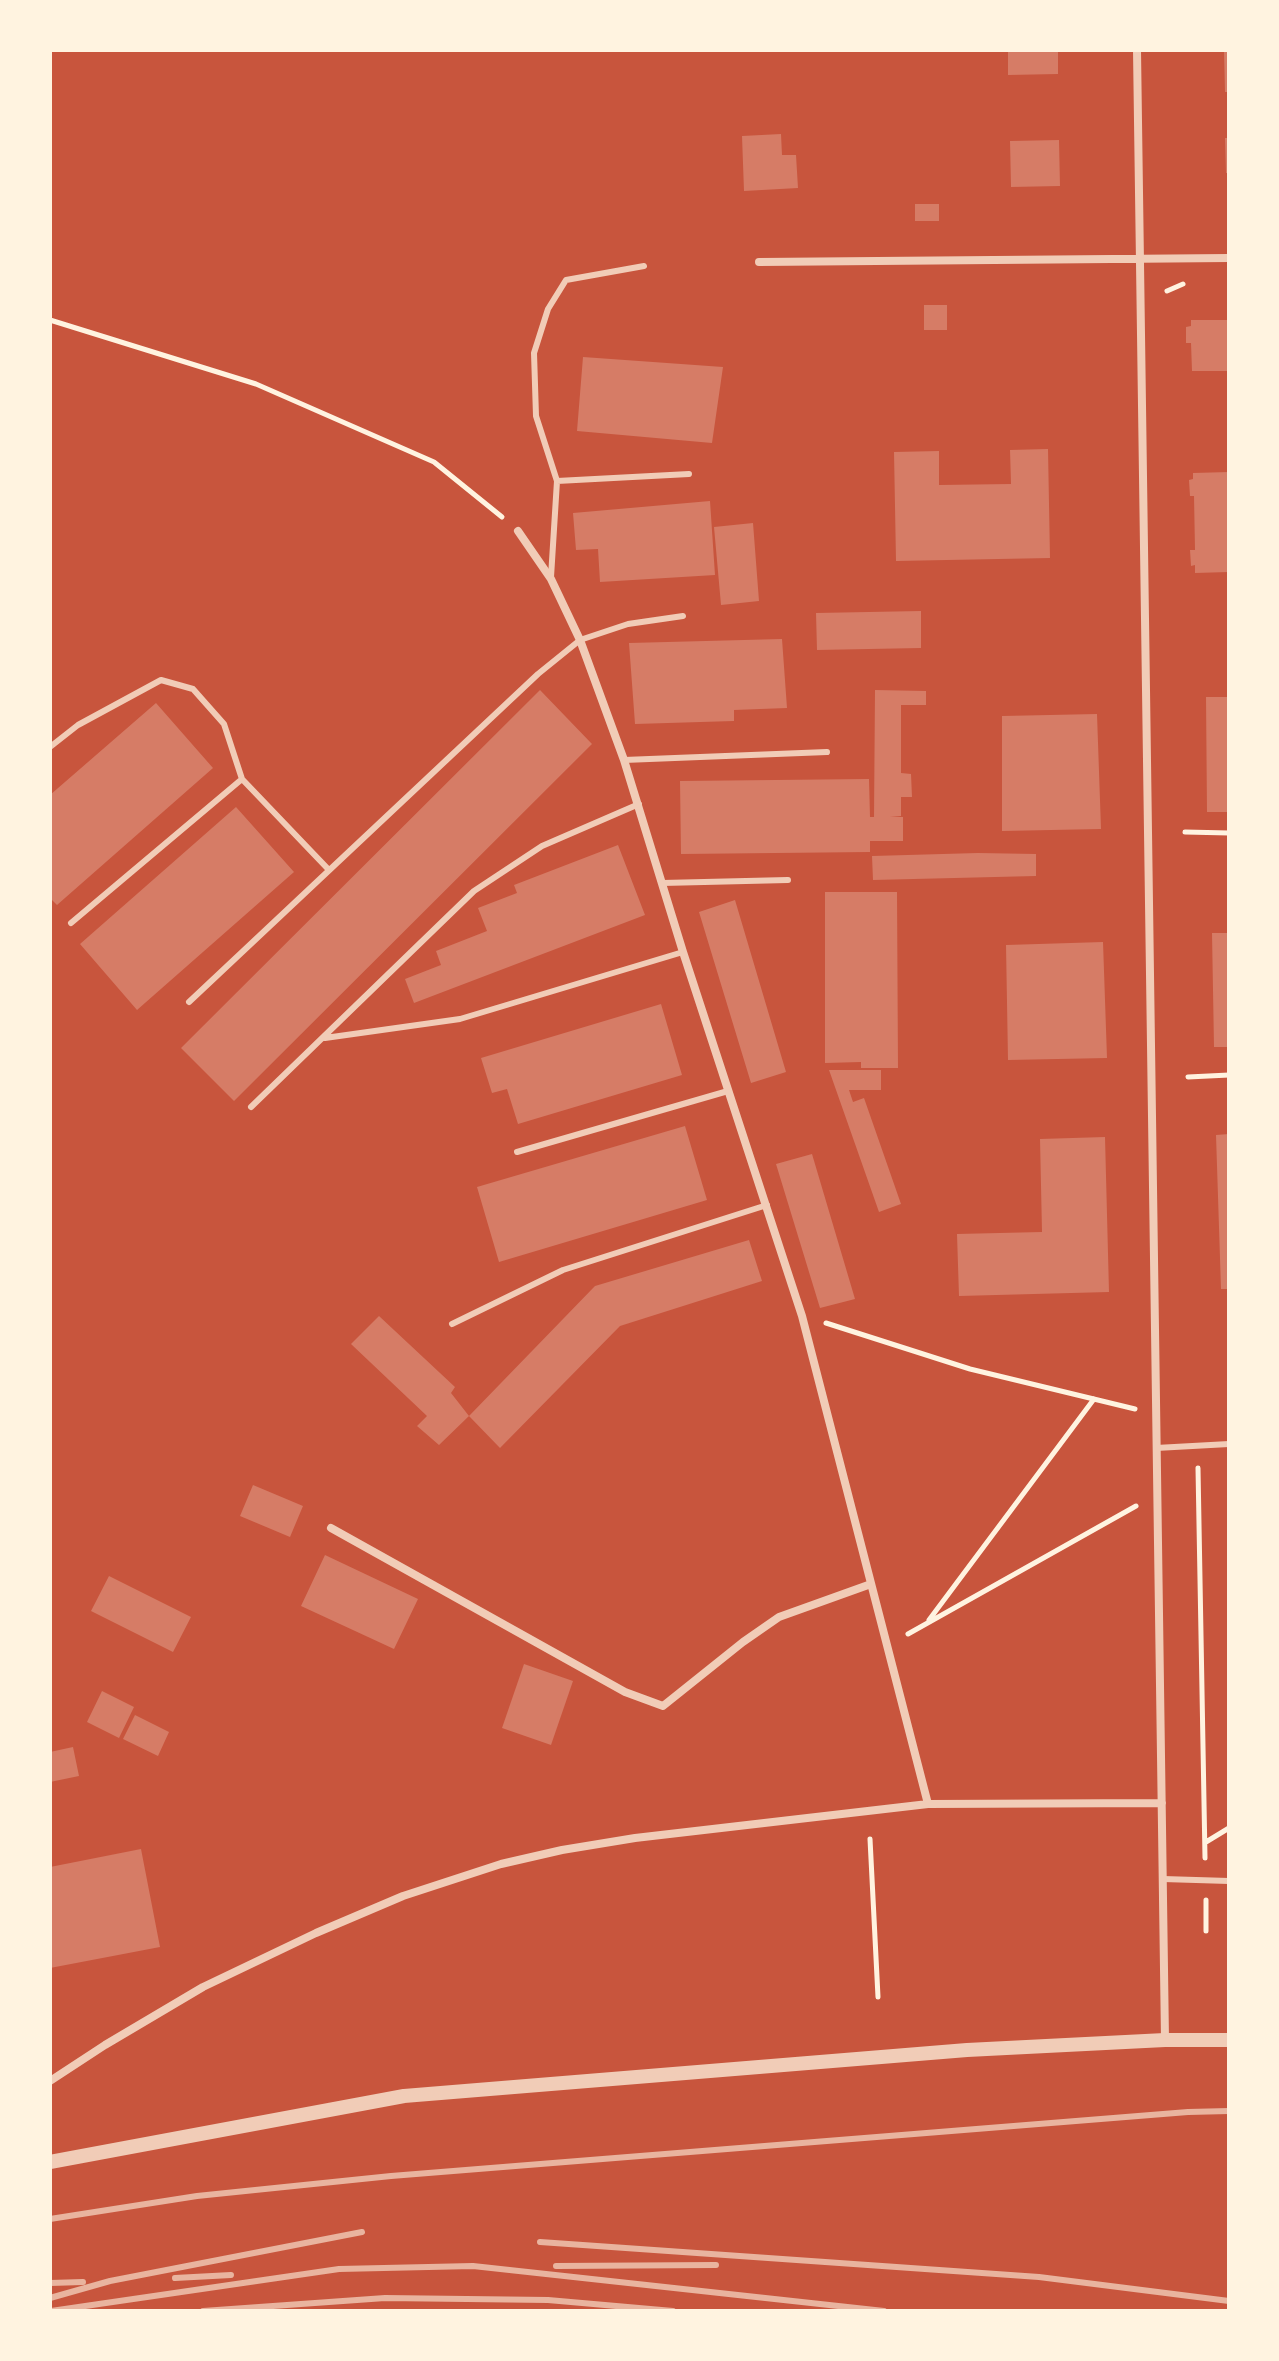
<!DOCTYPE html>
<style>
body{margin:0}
#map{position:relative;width:1279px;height:2361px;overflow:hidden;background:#c8553d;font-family:"Public Sans",sans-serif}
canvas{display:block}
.frame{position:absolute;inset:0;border:52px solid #fff3e0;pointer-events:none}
</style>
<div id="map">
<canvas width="1279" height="2361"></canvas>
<div class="frame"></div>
</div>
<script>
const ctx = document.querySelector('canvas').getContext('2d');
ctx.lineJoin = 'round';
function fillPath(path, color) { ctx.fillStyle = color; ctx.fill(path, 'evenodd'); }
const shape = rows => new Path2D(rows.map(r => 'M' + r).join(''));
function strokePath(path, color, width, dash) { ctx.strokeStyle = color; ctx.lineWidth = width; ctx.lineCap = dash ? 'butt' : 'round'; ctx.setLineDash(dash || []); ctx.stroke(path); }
const building = shape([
 [1008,50,1058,50,1058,74,1008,75],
 [1224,50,1229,50,1229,92,1225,92],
 [781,134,782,155,796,155,798,188,744,191,742,136],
 [1225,138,1229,138,1229,173,1226,173],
 [1059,140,1060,186,1011,187,1010,141],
 [915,204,939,204,939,221,915,221],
 [924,305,947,305,947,330,924,330],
 [1191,320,1229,320,1229,371,1192,371,1191,343,1186,343,1186,327,1191,326],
 [583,357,723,367,712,443,577,431],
 [1048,449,1050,558,896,561,894,452,939,451,939,485,1011,484,1010,450],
 [1229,472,1229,572,1195,573,1195,565,1191,566,1190,550,1195,550,1194,496,1190,496,1189,480,1193,479,1193,473],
 [710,501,715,575,600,582,598,549,576,550,573,513],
 [753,523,759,601,721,605,714,527],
 [921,611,921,648,817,650,816,613],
 [782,639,787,708,734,710,734,721,635,724,629,643],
 [540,690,592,744,234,1101,181,1048],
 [875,690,926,691,926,705,901,705,901,773,911,774,912,797,901,797,901,816,890,817,903,817,903,841,870,841,870,852,681,854,680,781,869,779,870,817,874,817],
 [1206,697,1229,697,1229,812,1207,812],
 [156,703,213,768,57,905,50,898,50,795],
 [1097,714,1101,829,1002,831,1002,716],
 [236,807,294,872,137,1010,80,944],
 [618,845,645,915,414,1003,405,979,441,965,436,951,487,931,478,908,517,893,514,885],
 [978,853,1036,854,1036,876,873,880,872,856],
 [825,892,897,892,898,1068,861,1068,861,1062,825,1063],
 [735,900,786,1072,751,1083,699,912],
 [1212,933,1229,933,1229,1047,1214,1047],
 [1103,942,1107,1058,1008,1060,1006,945],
 [661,1004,682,1075,518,1124,507,1089,492,1093,481,1058],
 [829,1070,881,1070,881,1090,849,1090,853,1102,864,1098,901,1204,879,1212],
 [685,1126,707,1200,499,1262,477,1187],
 [1229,1134,1229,1289,1221,1289,1216,1135],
 [1105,1137,1109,1292,959,1296,957,1234,1042,1232,1040,1139],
 [812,1154,855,1299,820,1308,776,1164],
 [749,1240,762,1281,620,1326,500,1448,469,1416,595,1286],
 [379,1316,455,1387,451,1393,469,1416,439,1445,417,1426,427,1416,351,1344],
 [253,1485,303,1506,290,1537,240,1516],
 [325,1555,418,1599,394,1649,301,1606],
 [109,1576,191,1617,173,1652,91,1611],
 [524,1664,573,1681,551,1745,502,1728],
 [102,1691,134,1707,119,1738,87,1722],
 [135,1715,169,1732,158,1756,123,1739],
 [73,1747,79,1776,50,1782,50,1752],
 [141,1849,160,1947,50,1968,50,1867]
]);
const path = shape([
 [1167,291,1183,284],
 [50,320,256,384,434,462,502,517],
 [1185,832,1229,833],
 [1188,1077,1229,1075],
 [826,1323,970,1369,1135,1409],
 [1198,1468,1205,1858],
 [929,1620,1094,1399],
 [908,1634,1136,1506],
 [870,1839,878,1997],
 [1206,1842,1229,1828],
 [1206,1900,1206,1931]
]);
const service = shape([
 [557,481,536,416,534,353,548,309,566,280,644,266],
 [551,577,557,481,689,474],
 [50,747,78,725,161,680,193,689,224,724,242,779,329,870],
 [624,760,827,752],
 [662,883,788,880],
 [71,923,242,779],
 [189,1002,538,674,580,640,628,624,683,616],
 [325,1038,460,1019,683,952],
 [251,1107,474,891,542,846,639,804],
 [517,1152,728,1091],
 [452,1324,563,1270,767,1205],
 [1156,1448,1229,1444],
 [1163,1879,1229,1881]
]);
const minor = shape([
 [1137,50,1165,2040],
 [759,262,1229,258],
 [518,531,551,579,580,640,624,760,683,952,802,1316,928,1804],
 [331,1528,625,1692,663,1706,743,1642,779,1617,871,1584],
 [50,2081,105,2045,203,1987,316,1933,403,1896,501,1864,562,1850,635,1838,928,1804,1162,1803]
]);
const tertiary = shape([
 [50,2162,404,2096,967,2050,1165,2040,1229,2040]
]);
const rail = shape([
 [50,2219,197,2196,391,2176,1188,2112,1229,2111],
 [540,2242,1039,2277,1229,2301],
 [556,2266,716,2265],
 [175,2278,231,2275],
 [50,2283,83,2282],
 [50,2298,110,2281,362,2232],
 [51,2311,339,2269,473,2266,884,2311],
 [203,2311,385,2298,548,2300,673,2311]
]);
fillPath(building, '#d67c66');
strokePath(path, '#fff3e0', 5);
strokePath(service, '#f1ccb7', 6);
strokePath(minor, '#f1ccb7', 8);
strokePath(tertiary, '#f1ccb7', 14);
strokePath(rail, '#e9b49f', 6);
</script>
